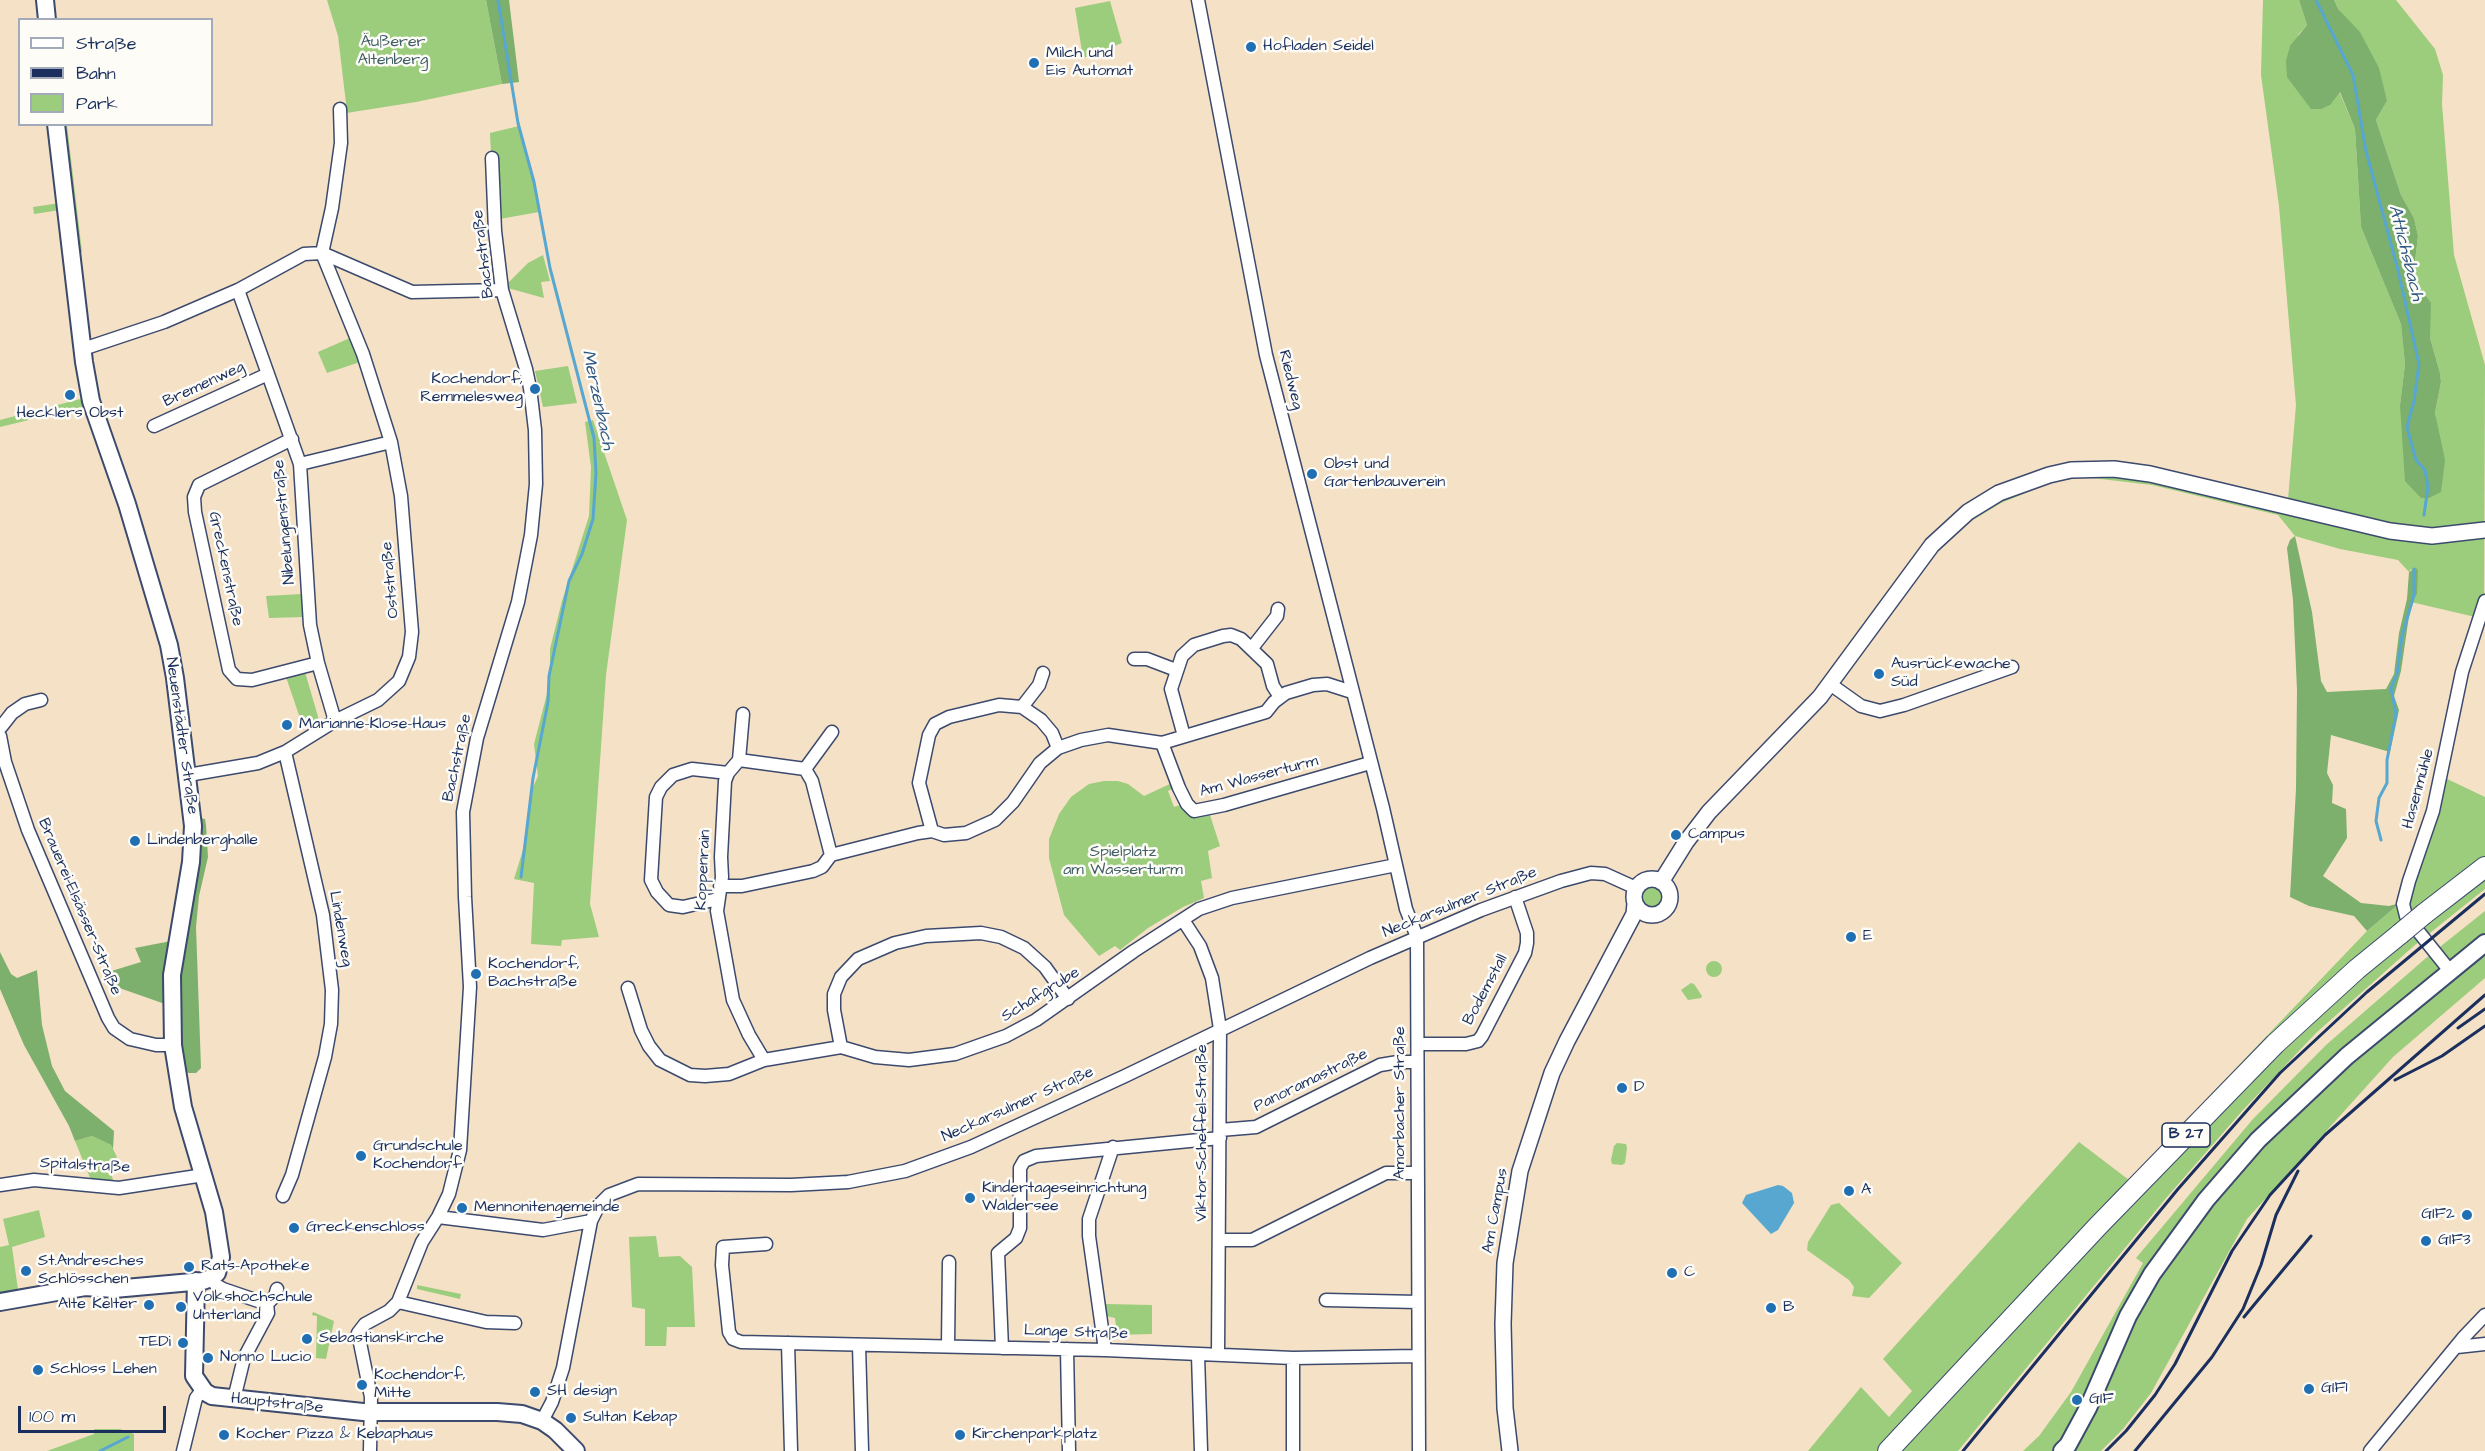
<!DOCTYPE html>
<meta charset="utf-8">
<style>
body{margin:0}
#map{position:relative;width:2485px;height:1451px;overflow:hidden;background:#f5e1c6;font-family:"Architects Daughter",sans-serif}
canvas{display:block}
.legend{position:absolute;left:18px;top:18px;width:195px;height:108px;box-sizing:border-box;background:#fdfcf7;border:2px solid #a3aaba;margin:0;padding:8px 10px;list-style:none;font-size:18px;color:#1b2f5e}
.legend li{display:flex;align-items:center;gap:12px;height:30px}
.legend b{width:30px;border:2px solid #a3aaba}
.scale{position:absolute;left:18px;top:1406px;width:148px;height:27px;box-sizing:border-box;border:3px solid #1b2f5e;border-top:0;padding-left:8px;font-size:18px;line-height:21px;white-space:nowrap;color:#1b2f5e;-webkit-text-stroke:4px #fdfcf7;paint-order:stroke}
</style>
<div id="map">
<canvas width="2485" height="1451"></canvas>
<ul class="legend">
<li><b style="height:8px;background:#fff"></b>Straße</li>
<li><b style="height:8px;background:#1b2f5e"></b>Bahn</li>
<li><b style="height:16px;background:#9bcd7c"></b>Park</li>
</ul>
<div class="scale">100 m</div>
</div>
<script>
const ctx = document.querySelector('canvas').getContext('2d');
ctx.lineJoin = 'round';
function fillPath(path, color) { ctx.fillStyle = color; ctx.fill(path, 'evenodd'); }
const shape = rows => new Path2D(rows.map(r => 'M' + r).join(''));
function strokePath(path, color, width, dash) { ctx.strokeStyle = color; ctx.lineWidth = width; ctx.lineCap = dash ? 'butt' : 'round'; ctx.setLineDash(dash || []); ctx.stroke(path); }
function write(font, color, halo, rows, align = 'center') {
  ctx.font = font + ' "Architects Daughter",sans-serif'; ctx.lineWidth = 5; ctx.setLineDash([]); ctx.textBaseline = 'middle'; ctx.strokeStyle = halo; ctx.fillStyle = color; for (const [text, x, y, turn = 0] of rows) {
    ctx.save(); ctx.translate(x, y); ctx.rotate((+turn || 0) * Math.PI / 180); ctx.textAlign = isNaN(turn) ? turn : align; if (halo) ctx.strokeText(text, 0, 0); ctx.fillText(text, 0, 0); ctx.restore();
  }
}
const green = shape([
 [327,0,486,0,502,84,416,102,340,114,346,103,338,36],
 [2263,0,2299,0,2307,25,2298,35,2339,91,2355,129,2361,227,2401,324,2405,364,2400,405,2437,426,2435,413,2441,382,2440,373,2430,338,2425,294,2413,279,2418,236,2414,218,2401,195,2376,120,2387,101,2334,0,2396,0,2435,49,2443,75,2442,104,2454,255,2485,365,2484,619,2411,602,2417,593,2411,569,2409,572,2398,560,2340,549,2295,536,2278,515,2152,485,2084,477,2053,482,2001,503,1958,529,1951,518,2102,463,2130,462,2154,467,2288,499,2296,405,2279,206,2261,75],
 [1110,1,1122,43,1083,58,1075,8],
 [51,125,67,125,82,252,66,261,60,210,34,214,33,207,60,203],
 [519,126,534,182,539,212,494,220,490,133],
 [543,255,550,281,541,282,544,298,504,287,528,263],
 [350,338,360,362,327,373,318,352],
 [568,366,577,403,543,407,535,371],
 [88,397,90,405,0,427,0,420],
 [593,420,627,520,606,675,590,904,599,937,562,940,561,946,531,944,534,883,514,879,526,840,530,794,538,776,534,744,550,682,550,649,562,601,589,516,591,467,585,422],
 [302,594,303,617,269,618,266,596],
 [305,672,319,720,303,727,286,677],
 [2443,777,2485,797,2485,889,2415,945,2316,1033,2243,1110,2167,1197,1958,1451,1808,1451,1861,1387,1889,1417,1912,1391,1883,1359,2079,1142,2129,1180,2367,931,2400,903],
 [1104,781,1118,781,1128,784,1144,796,1170,784,1174,788,1168,791,1174,807,1180,805,1196,816,1210,815,1220,846,1208,851,1212,878,1201,881,1204,898,1183,907,1148,928,1120,950,1115,946,1099,956,1064,915,1049,858,1049,839,1059,814,1071,797,1089,784],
 '1640 897a11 11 0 1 1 22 0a11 11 0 1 1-22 0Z',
 [2485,911,2485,978,2393,1057,2247,1219,2151,1393,2123,1429,2101,1451,2023,1451,2039,1436,2071,1392,2143,1263,2136,1258,2253,1119,2326,1045,2426,958],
 '1706 969a8 8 0 1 1 16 0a8 8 0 1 1-16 0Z',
 [1691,983,1694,984,1702,996,1701,998,1688,1000,1681,990],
 [92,1136,111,1145,117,1157,109,1166,113,1180,91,1180,75,1141],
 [1617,1143,1626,1144,1627,1148,1625,1163,1622,1165,1612,1164,1611,1160,1614,1146],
 [1839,1203,1902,1263,1869,1298,1852,1296,1854,1287,1849,1280,1807,1250,1808,1242,1831,1205],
 [39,1210,45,1237,12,1247,19,1297,0,1302,0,1247,9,1245,3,1219],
 [656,1236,659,1257,680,1256,692,1267,695,1327,667,1327,666,1346,645,1346,645,1309,632,1307,629,1237],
 [417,1285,461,1294,460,1299,417,1289],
 [1106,1304,1152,1305,1152,1334,1117,1335,1115,1318,1106,1316],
 [313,1312,334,1321,326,1359,316,1358,317,1316,312,1315],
 [94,1429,120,1429,134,1434,134,1451,47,1451,94,1434]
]);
const forest = shape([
 [486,0,509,0,519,82,502,84],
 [2299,0,2334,0,2339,10,2360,32,2379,68,2387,101,2376,120,2401,195,2414,218,2418,236,2413,279,2431,303,2430,338,2440,373,2441,382,2435,413,2445,460,2441,492,2429,498,2421,498,2405,481,2400,405,2405,364,2401,324,2361,227,2355,129,2340,92,2330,105,2321,109,2311,109,2287,77,2286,61,2290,46,2307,25],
 [2295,536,2312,612,2321,681,2327,692,2386,689,2394,674,2399,633,2407,599,2409,572,2416,568,2418,570,2417,594,2411,602,2401,671,2394,696,2399,710,2390,752,2331,735,2327,773,2333,785,2332,803,2346,809,2347,838,2323,876,2361,903,2389,906,2400,903,2367,931,2354,916,2309,906,2290,897,2296,789,2297,690,2293,600,2287,548,2290,540],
 [201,818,205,819,206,825,208,857,199,896,196,927,201,1068,196,1073,189,1073,184,1072,176,1001,201,833],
 [171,941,165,1004,108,984,105,973,141,962,135,948],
 [0,952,11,974,17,978,37,970,42,1025,52,1066,65,1091,114,1131,113,1149,111,1145,92,1136,75,1141,69,1126,24,1045,0,989]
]);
const water = shape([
 [1778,1185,1783,1186,1792,1193,1794,1203,1778,1230,1771,1234,1742,1203,1746,1195]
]);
const stream = shape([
 [498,0,518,123,534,182,550,268,594,438,596,473,593,519,582,554,569,581,549,676,548,702,533,778,521,877],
 [2316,0,2353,75,2366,151,2398,270,2419,364,2414,401,2407,427,2416,460,2425,470,2428,487,2424,515],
 [2381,840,2376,821,2379,798,2387,783,2387,760,2396,714,2391,688,2397,674,2402,636,2414,595,2414,569],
 [100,1451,128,1437]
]);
const minor = shape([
 [1198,0,1266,355,1383,808,1406,909,1417,937,1419,1451],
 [238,290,300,464,310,625,318,663,335,721],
 [83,349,164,322,238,290,304,254,322,253,412,292,502,290],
 [154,426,268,374],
 [292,439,199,485,194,497,195,512,229,670,237,679,252,680,318,663],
 [300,464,391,442],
 [1252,648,1277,616,1278,609],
 [1134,659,1147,659,1176,670],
 [1830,684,1861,706,1880,711,1904,705,2012,667],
 [1022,707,1039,685,1043,673],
 [743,714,739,760,728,773,725,781,721,857,722,877,717,911,733,1000,749,1035,764,1060],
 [1,727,12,713,25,704,41,700],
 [0,736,5,762,28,830,108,1018,114,1028,130,1039,156,1045,173,1045],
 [1184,736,1171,689,1182,656,1194,645,1223,636,1231,635,1241,639,1267,664,1273,686,1280,697],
 [1162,743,1179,788,1187,804,1194,811,1224,805,1370,763],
 [739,760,805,769,812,781,831,855],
 [805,769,832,732],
 [188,775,258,763,285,752,335,721,378,700,399,681,409,657,412,632,401,496,391,442,363,354,322,253,332,208,341,143,340,109],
 [932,831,919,783,929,735,935,724,949,717,999,705,1022,707,1041,720,1052,733,1058,748],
 [720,886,742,886,813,871,822,867,831,855,918,833,932,831,944,835,966,833,995,820,1013,802,1040,763,1058,748,1081,740,1108,735,1162,743,1266,712,1274,702,1286,693,1313,685,1327,684,1352,692],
 [718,899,683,907,669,905,657,892,651,880,656,797,661,787,673,775,692,769,728,773],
 [1183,920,1200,946,1212,978,1220,1029,1218,1355],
 [2450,971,2406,916,2403,904,2409,881,2433,811,2462,672,2485,601],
 [628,988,641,1030,649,1046,660,1060,690,1075,705,1076,729,1074,764,1060,841,1047,875,1057,909,1060,955,1054,1006,1036,1036,1020,1134,951,1199,909,1232,898,1396,865],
 [1418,1044,1466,1044,1478,1041,1482,1036,1525,953,1527,943,1527,933,1515,897],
 [841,1047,834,1010,834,994,841,977,858,959,895,943,926,936,981,933,1001,937,1024,948,1045,967,1068,999],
 [1220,1130,1256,1127,1380,1065,1398,1062,1417,1062],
 [0,1185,34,1180,119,1188,204,1175],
 [283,1196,292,1175,325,1057,331,1024,332,990,323,915,285,752],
 [438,1217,543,1230,591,1221],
 [1219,1240,1252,1240,1386,1173,1417,1173],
 [766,1244,723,1247,722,1265,729,1332,733,1339,741,1342,1105,1350,1293,1358,1418,1356],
 [211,1278,216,1285,223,1289,267,1304],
 [1326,1300,1418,1302],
 [398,1302,486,1322,515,1323],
 [267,1304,275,1296,277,1289],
 [788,1343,791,1451],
 [859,1345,862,1451],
 [948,1346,949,1262],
 [2457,1347,2485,1344],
 [1002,1348,998,1253,1016,1238,1020,1228,1020,1168,1024,1161,1036,1156,1220,1138],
 [1067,1349,1069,1451],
 [1105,1350,1089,1236,1089,1219,1113,1147],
 [1198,1355,1201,1451],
 [1293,1358,1293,1451],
 [234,1399,244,1358,268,1313,267,1304],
 [542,1421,552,1402,563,1368,591,1221,599,1205,609,1195,638,1184,791,1185,848,1182,905,1171,971,1147,1125,1076,1370,958,1481,910,1561,881,1591,873,1605,874,1636,888],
 [183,1451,196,1398,203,1389],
 [370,1451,371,1397,358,1333,365,1324,389,1311,398,1302,422,1242,438,1217,449,1194,460,1150,470,987,465,897,463,812,477,738,518,602,531,535,536,484,535,430,530,388,526,369,502,290,495,231,492,158],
 [2370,1451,2463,1338,2485,1315]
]);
const tertiary = shape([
 '1634 897a18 18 0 1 1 36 0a18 18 0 1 1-36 0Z',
 [1661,882,1686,842,1709,812,1820,697,1932,545,1968,512,1999,493,2049,475,2071,470,2114,469,2150,474,2390,531,2432,536,2485,530],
 [1510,1451,1505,1408,1503,1324,1505,1263,1520,1171,1552,1073,1567,1041,1634,914,1635,904]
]);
const secondary = shape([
 [45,0,47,20],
 [196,1281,194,1376,205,1392,212,1396,363,1412,497,1412,522,1414,542,1421,555,1430,576,1451],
 [0,1302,85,1287,114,1289,203,1281,211,1278,217,1273,221,1257,214,1212,183,1107,173,1045,172,975,191,862,193,826,175,678,169,645,127,504,91,401,84,362,56,124],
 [2062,1451,2068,1445,2088,1408,2128,1316,2152,1274,2206,1200,2258,1140,2347,1056,2485,943]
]);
const trunk = shape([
 [2424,914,2485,867],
 [1888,1451,2098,1226,2275,1044,2357,969,2400,934]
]);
const rail = shape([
 [2458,1028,2485,1009],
 [2395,1080,2442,1056,2485,1026],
 [2244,1317,2311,1236],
 [1963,1451,2178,1189,2280,1073,2367,992,2485,894],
 [2106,1451,2126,1431,2155,1395,2175,1364,2232,1251,2270,1195,2325,1135,2485,995],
 [2135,1451,2212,1357,2243,1309,2261,1265,2276,1215,2298,1171]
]);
const trunkBridge = shape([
 [2400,934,2424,914]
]);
const markers = [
 [1251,47,6,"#1f6fb2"],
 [1034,63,6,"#1f6fb2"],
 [535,389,6,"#1f6fb2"],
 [70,395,6,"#1f6fb2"],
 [1312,474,6,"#1f6fb2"],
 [1879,674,6,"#1f6fb2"],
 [287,725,6,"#1f6fb2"],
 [1676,835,6,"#1f6fb2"],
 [135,841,6,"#1f6fb2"],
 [1851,937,6,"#1f6fb2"],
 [476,974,6,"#1f6fb2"],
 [1622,1088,6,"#1f6fb2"],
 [361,1156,6,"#1f6fb2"],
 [1849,1191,6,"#1f6fb2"],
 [970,1198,6,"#1f6fb2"],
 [462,1208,6,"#1f6fb2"],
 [2467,1215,6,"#1f6fb2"],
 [294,1228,6,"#1f6fb2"],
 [2426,1241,6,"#1f6fb2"],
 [189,1267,6,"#1f6fb2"],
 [26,1271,6,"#1f6fb2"],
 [1672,1273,6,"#1f6fb2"],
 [149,1305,6,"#1f6fb2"],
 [181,1307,6,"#1f6fb2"],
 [1771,1308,6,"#1f6fb2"],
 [307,1339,6,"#1f6fb2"],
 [183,1343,6,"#1f6fb2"],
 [208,1358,6,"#1f6fb2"],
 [38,1370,6,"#1f6fb2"],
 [362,1385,6,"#1f6fb2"],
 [2309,1389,6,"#1f6fb2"],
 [535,1392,6,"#1f6fb2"],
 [2077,1400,6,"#1f6fb2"],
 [571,1418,6,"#1f6fb2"],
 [224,1435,6,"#1f6fb2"],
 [960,1435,6,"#1f6fb2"]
];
const shields = [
 [2186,1135,48]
];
const shieldNames = [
 ["B 27",2186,1135]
];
const parkNames = [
 ["Äußerer",393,43],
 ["Altenberg",393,61],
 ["Spielplatz",1123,853],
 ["am Wasserturm",1123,871]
];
const poiNames = [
 ["Hofladen Seidel",1263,47],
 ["Milch und",1046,54],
 ["Eis Automat",1046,72],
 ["Kochendorf,",523,380,"right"],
 ["Remmelesweg",523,398,"right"],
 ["Hecklers Obst",70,414,"center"],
 ["Obst und",1324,465],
 ["Gartenbauverein",1324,483],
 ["Ausrückewache",1891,665],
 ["Süd",1891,683],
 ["Marianne-Klose-Haus",299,725],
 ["Campus",1688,835],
 ["Lindenberghalle",147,841],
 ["E",1863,937],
 ["Kochendorf,",488,965],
 ["Bachstraße",488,983],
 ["D",1634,1088],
 ["Grundschule",373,1147],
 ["Kochendorf",373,1165],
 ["Kindertageseinrichtung",982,1189],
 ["Waldersee",982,1207],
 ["A",1861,1191],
 ["Mennonitengemeinde",474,1208],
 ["GIF2",2455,1215,"right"],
 ["Greckenschloss",306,1228],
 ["GIF3",2438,1241],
 ["St.Andresches",38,1262],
 ["Schlösschen",38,1280],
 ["Rats-Apotheke",201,1267],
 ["C",1684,1273],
 ["Volkshochschule",193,1298],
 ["Unterland",193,1316],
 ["Alte Kelter",137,1305,"right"],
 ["B",1783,1308],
 ["Sebastianskirche",319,1339],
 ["TEDi",171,1343,"right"],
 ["Nonno Lucio",220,1358],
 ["Schloss Lehen",50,1370],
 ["Kochendorf,",374,1376],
 ["Mitte",374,1394],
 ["GIF1",2321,1389],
 ["SH design",547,1392],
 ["GIF",2089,1400],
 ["Sultan Kebap",583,1418],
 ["Kocher Pizza & Kebaphaus",236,1435],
 ["Kirchenparkplatz",972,1435]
];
const streetNames = [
 ["Bachstraße",484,254,-97],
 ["Riedweg",1290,380,76],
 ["Bremenweg",204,385,-25],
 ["Nibelungenstraße",285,522,-95],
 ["Greckenstraße",225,569,78],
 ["Oststraße",391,580,-95],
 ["Neuenstädter Straße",181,736,82],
 ["Bachstraße",458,758,-78],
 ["Am Wasserturm",1259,777,-15],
 ["Hasenmühle",2419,789,-75],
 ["Koppenrain",704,870,-87],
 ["Neckarsulmer Straße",1460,903,-22],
 ["Brauerei-Elsässer-Straße",79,907,67],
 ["Lindenweg",340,929,80],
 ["Bodemstall",1486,990,-62],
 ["Schafgrube",1041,995,-32],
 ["Panoramastraße",1311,1081,-26],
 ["Amorbacher Straße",1401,1103,-90],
 ["Neckarsulmer Straße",1018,1105,-24],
 ["Viktor-Scheffel-Straße",1203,1133,-90],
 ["Spitalstraße",85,1166,3],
 ["Am Campus",1496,1211,-80],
 ["Lange Straße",1076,1333,2],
 ["Hauptstraße",277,1404,6]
];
const waterNames = [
 ["Attichsbach",2405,253,76],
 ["Merzenbach",597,400,78]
];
fillPath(green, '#9bcd7c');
fillPath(forest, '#7cb06c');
fillPath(water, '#57a7d1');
strokePath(stream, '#57a7d1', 3);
strokePath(minor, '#3c4a6e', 15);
strokePath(tertiary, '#3c4a6e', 18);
strokePath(secondary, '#3c4a6e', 20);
strokePath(trunk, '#3c4a6e', 22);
strokePath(minor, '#fff', 12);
strokePath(tertiary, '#fff', 15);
strokePath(secondary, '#fff', 16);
strokePath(trunk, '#fff', 20);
strokePath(rail, '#1b2f5e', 3);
strokePath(trunkBridge, '#3c4a6e', 22, []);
strokePath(trunkBridge, '#fff', 20);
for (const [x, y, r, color] of markers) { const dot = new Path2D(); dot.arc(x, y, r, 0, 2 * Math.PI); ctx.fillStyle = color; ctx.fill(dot); strokePath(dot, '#fdfcf7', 2); }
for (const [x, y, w] of shields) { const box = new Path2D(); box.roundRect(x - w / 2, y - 12, w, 24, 4.5); ctx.fillStyle = '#fdfcf7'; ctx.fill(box); strokePath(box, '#1b2f5e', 1.5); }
write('bold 15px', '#1b2f5e', null, shieldNames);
write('16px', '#415e67', '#fdfcf7', parkNames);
write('16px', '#1b2f5e', '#fdfcf7', poiNames, 'left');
write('16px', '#1b2f5e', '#fdfcf7', streetNames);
write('italic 18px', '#305986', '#fdfcf7', waterNames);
</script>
